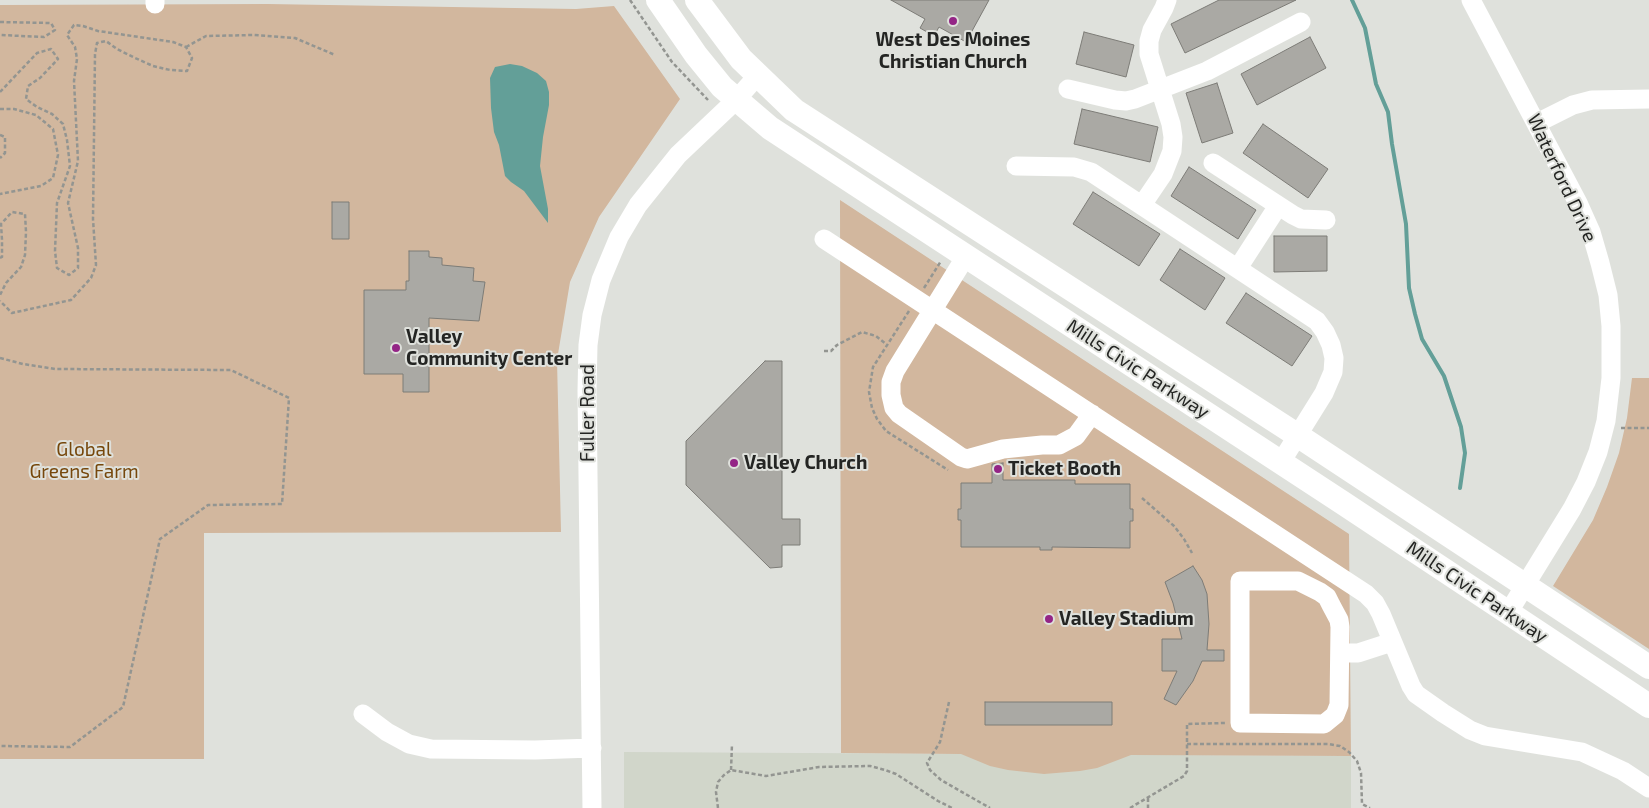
<!DOCTYPE html>
<style>
body{margin:0}
canvas{display:block;background:#dfe1dc}
</style>
<canvas width="1649" height="808"></canvas>
<script>
const ctx = document.querySelector('canvas').getContext('2d');
ctx.lineJoin = 'round';
function fillPath(path, color) { ctx.fillStyle = color; ctx.fill(path, 'evenodd'); }
const shape = rows => new Path2D(rows.map(r => 'M' + r).join(''));
function strokePath(path, color, width, dash) { ctx.strokeStyle = color; ctx.lineWidth = width; ctx.lineCap = dash ? 'butt' : 'round'; ctx.setLineDash(dash || []); ctx.stroke(path); }
function write(font, color, halo, rows, align = 'center') {
  ctx.font = font + ' "Exo 2",sans-serif'; ctx.lineWidth = 4; ctx.setLineDash([]); ctx.textBaseline = 'middle'; ctx.strokeStyle = halo; ctx.fillStyle = color; for (const [text, x, y, turn = 0] of rows) {
    ctx.save(); ctx.translate(x, y); ctx.rotate((+turn || 0) * Math.PI / 180); ctx.textAlign = isNaN(turn) ? turn : align; if (halo) ctx.strokeText(text, 0, 0); ctx.fillText(text, 0, 0); ctx.restore();
  }
}
const built = shape([
 [624,752,1351,756,1351,808,624,808]
]);
const green = shape([
 [267,4,576,9,614,6,680,99,599,217,570,282,557,360,561,532,204,533,204,759,0,759,0,5],
 [840,200,1349,534,1351,756,1131,755,1097,768,1080,771,1044,774,1008,770,990,766,961,754,841,753],
 [1632,378,1649,378,1649,649,1553,586,1593,520,1607,487,1619,453,1627,418]
]);
const water = shape([
 [510,64,522,66,537,73,546,81,549,92,549,105,543,137,540,166,548,209,548,223,524,191,511,182,505,176,499,145,494,132,491,108,490,78,495,67]
]);
const stream = shape([
 [1352,0,1365,28,1376,84,1388,112,1392,144,1406,224,1409,288,1415,314,1422,339,1444,376,1461,427,1465,453,1460,488]
]);
const building = shape([
 [891,0,989,0,966,42,939,27,934,36,920,28,925,19,891,0],
 [1219,0,1296,0,1185,53,1171,24,1219,0],
 [1084,32,1134,45,1126,77,1076,64,1084,32],
 [1310,37,1326,68,1257,105,1241,74,1310,37],
 [1217,83,1233,133,1202,143,1186,93,1217,83],
 [1082,109,1158,127,1150,162,1074,144,1082,109],
 [1263,124,1328,169,1308,198,1243,153,1263,124],
 [1189,167,1256,210,1238,239,1171,196,1189,167],
 [1093,192,1160,234,1139,266,1073,224,1093,192],
 [332,202,349,202,349,239,332,239,332,202],
 [1274,236,1327,236,1327,271,1274,272,1274,236],
 [1180,249,1225,278,1205,310,1160,280,1180,249],
 [409,251,429,251,429,257,442,258,442,265,474,268,473,281,485,282,479,321,429,318,429,392,403,392,403,374,364,374,364,290,406,290,406,281,409,281,409,251],
 [1246,293,1312,336,1292,366,1226,323,1246,293],
 [765,361,782,361,782,519,800,519,800,545,782,545,782,567,770,568,686,485,686,441,765,361],
 [1003,463,1003,480,1075,480,1075,484,1130,484,1130,509,1133,509,1133,521,1130,521,1130,548,1052,547,1052,550,1040,550,1040,547,961,547,961,520,958,520,958,509,961,509,961,483,992,483,992,464,1003,463],
 [1193,566,1202,580,1207,594,1209,624,1207,650,1224,650,1224,661,1202,661,1193,681,1176,705,1164,699,1177,671,1162,671,1162,639,1182,639,1173,603,1165,582,1193,566],
 [985,702,1112,702,1112,725,985,725,985,702]
]);
const path = shape([
 [630,0,672,62,708,100],
 [0,22,51,23,55,30,44,37,0,35],
 [186,47,206,36,254,35,295,38,335,55],
 [0,92,37,53,51,49,58,59,40,78,28,86,26,99,37,107,52,114,63,124,67,140,70,166,57,203,55,251,57,268,69,275,78,268,78,248,68,203,78,161,74,81,77,59,75,47,67,35,74,25,83,26,98,31,173,42,186,47,192,58,187,71,170,70,153,66,133,57,117,49,106,41,97,43,95,54,93,219,96,265,91,278,71,300,12,313,0,301],
 [0,109,14,109,36,115,53,129,58,155,53,178,41,186,0,194],
 [0,135,5,137,5,153,0,158],
 [0,258,2,257,2,240,1,224,12,212,25,214,26,232,25,255,21,267,6,283,0,295],
 [924,288,941,261],
 [909,311,873,367,869,392,872,408,877,419,886,431,948,470],
 [824,351,831,351,837,345,862,332,876,336,886,344],
 [0,358,23,364,55,369,231,370,289,398,282,504,208,505,160,539,123,707,70,747,0,746],
 [1621,428,1649,428],
 [1142,498,1174,526,1184,539,1192,553],
 [949,702,940,742,927,763,930,770,941,780,990,808],
 [1187,744,1328,744,1340,746,1349,752,1357,761,1361,773,1362,804,1370,808],
 [731,770,732,744],
 [1148,798,1148,808],
 [718,808,716,792,718,782,724,775,731,770,766,776,819,767,870,766,885,770,896,774,938,801,952,808],
 [1130,808,1184,776,1187,771,1187,724,1225,723]
]);
const minor = shape([
 [155,0,155,4],
 [1471,0,1578,203,1591,232,1600,263,1608,295,1611,326,1611,378,1606,421,1598,452,1586,482,1572,509,1508,613],
 [1068,89,1115,100,1126,101,1135,99,1207,71,1301,22],
 [1537,123,1573,105,1592,100,1649,99],
 [1213,163,1293,215,1301,219,1326,220],
 [1016,166,1074,167,1091,172,1317,321,1325,332,1331,345,1334,358,1333,372,1324,393,1281,462],
 [1142,205,1163,174,1172,151,1173,137,1171,124,1149,54,1149,41,1152,30,1164,8,1167,0],
 [824,239,1366,594,1375,603,1381,614,1411,686,1416,694,1443,713,1470,730,1485,736,1582,752,1623,771,1649,788],
 [966,256,895,371,891,382,891,395,894,408,899,414,961,457,967,459,1003,449,1042,445,1059,445,1076,436,1092,414],
 [1238,268,1278,206],
 [1240,581,1298,581,1320,592,1327,597,1331,605,1339,620,1340,627,1339,705,1335,715,1324,724,1240,723,1240,581],
 [1340,653,1358,653,1392,642],
 [363,714,387,732,409,744,431,749,535,750,592,748],
 [592,808,587,391,588,345,592,315,601,280,619,237,638,205,678,155,736,100,758,75]
]);
const major = shape([
 [658,0,696,55,722,87,770,128,1343,503,1649,706],
 [697,0,741,59,794,110,1297,435,1649,667]
]);
const markers = [
 [953,21,5,"#942586"],
 [396,348,5,"#942586"],
 [734,463,5,"#942586"],
 [998,469,5,"#942586"],
 [1049,619,5,"#942586"]
];
const poiNames = [
 ["West Des Moines",953,40,"center"],
 ["Christian Church",953,62,"center"],
 ["Valley",406,337],
 ["Community Center",406,359],
 ["Valley Church",744,463],
 ["Ticket Booth",1008,469],
 ["Valley Stadium",1059,619]
];
const streetNames = [
 ["Waterford Drive",1562,178,65],
 ["Mills Civic Parkway",1138,369,33],
 ["Fuller Road",588,413,-90],
 ["Mills Civic Parkway",1477,592,34]
];
const parkNames = [
 ["Global",84,450],
 ["Greens Farm",84,472]
];
fillPath(built, '#d1d6ca');
fillPath(green, '#d2b79e');
fillPath(water, '#639f98');
strokePath(stream, '#639f98', 4);
fillPath(building, '#aaa9a4');
strokePath(building, '#7d7c77', 1);
strokePath(path, '#939591', 2.5, [4, 2.5]);
strokePath(minor, '#fff', 19);
strokePath(major, '#fff', 24);
for (const [x, y, r, color] of markers) { const dot = new Path2D(); dot.arc(x, y, r, 0, 2 * Math.PI); ctx.fillStyle = color; ctx.fill(dot); strokePath(dot, '#dfe1dc', 2); }
write('bold 19px', '#242523', '#dfe1dc', poiNames, 'left');
write('19px', '#242523', '#dfe1dc', streetNames);
write('19px', '#76470b', '#dfe1dc', parkNames);
</script>
